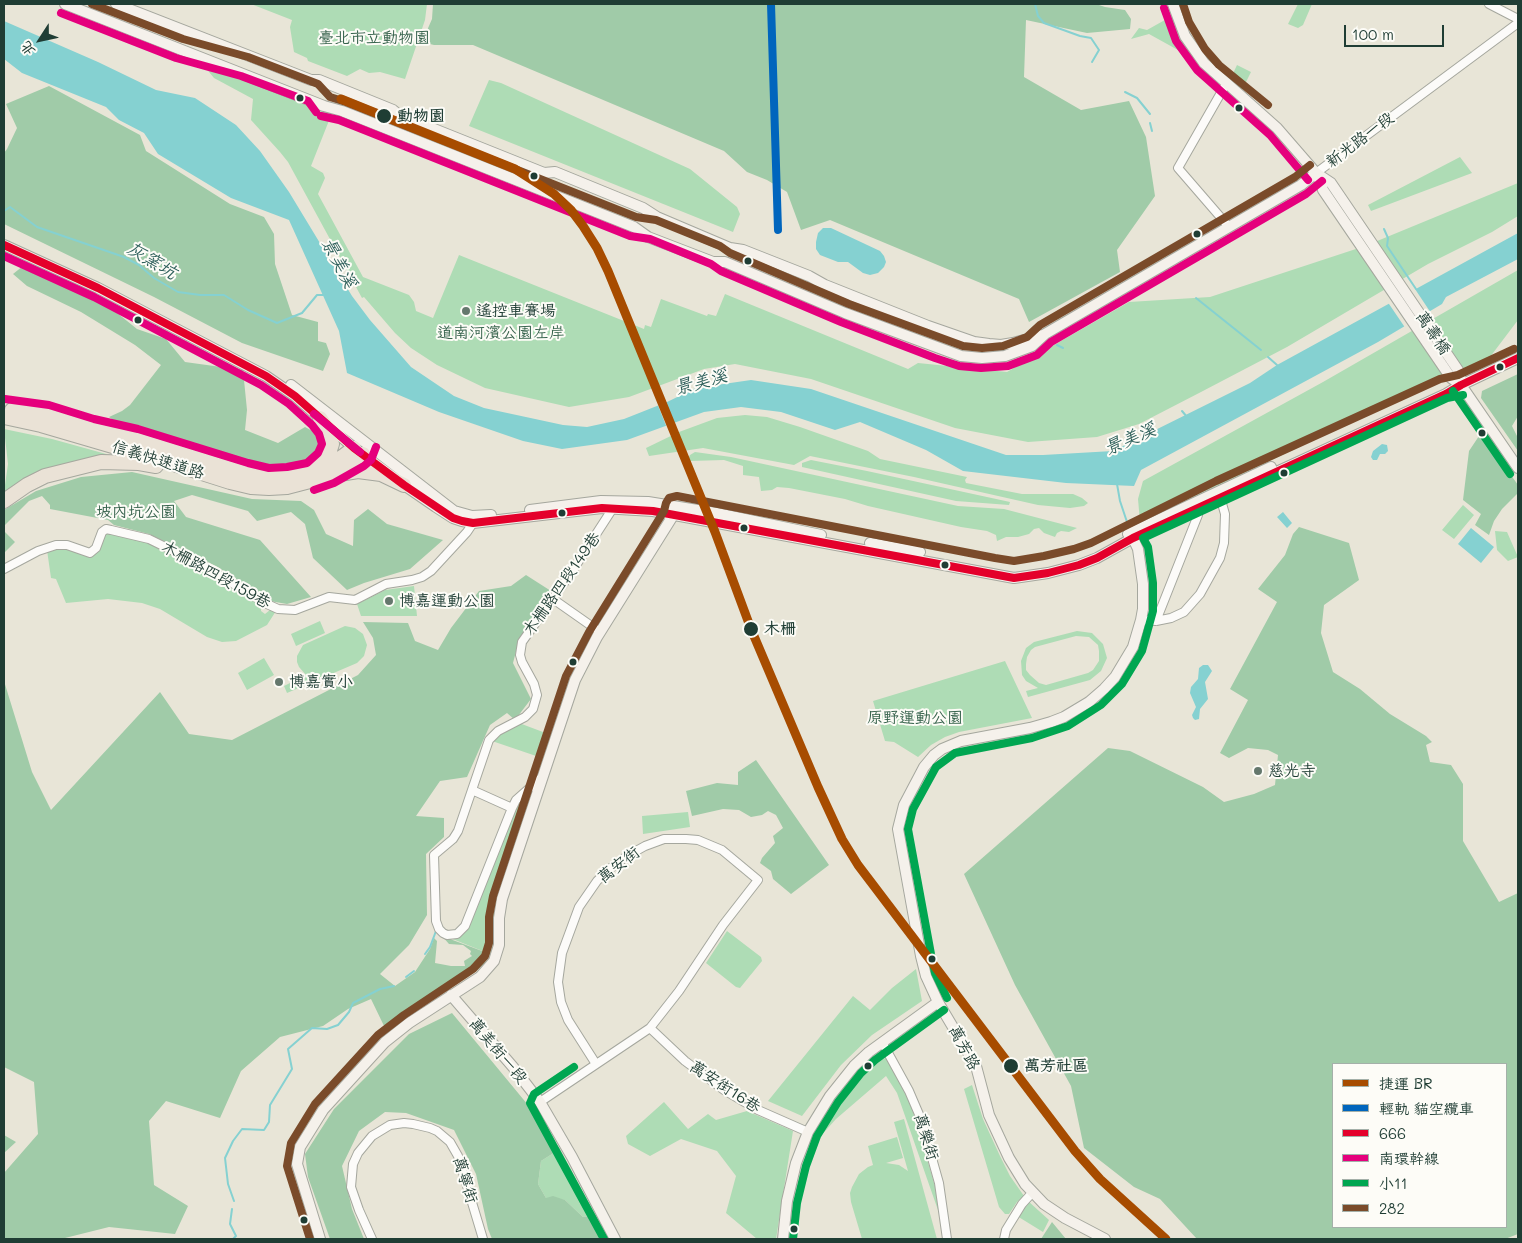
<!DOCTYPE html>
<meta charset="utf-8">
<style>
body{margin:0}
#map{position:relative;width:1522px;height:1243px;overflow:hidden;background:#e8e5d7;font-family:Mali,"LXGW WenKai TC",sans-serif}
canvas{display:block}
.frame{position:absolute;inset:0;border:5px solid #1f3d34;pointer-events:none}
.legend{position:absolute;left:1332px;top:1063px;width:175px;height:165px;box-sizing:border-box;background:#fdfcf7;border:1px solid #a4b0a9;margin:0;padding:6px 9px;list-style:none;font-size:15px;color:#1f3d34}
.legend li{display:flex;align-items:center;gap:10px;height:25px}
.legend b{width:25px;border:1px solid #a4b0a9}
.north{position:absolute;left:15px;top:15px;width:50px;height:50px;-webkit-text-stroke:4px #fdfcf7;paint-order:stroke;rotate:235deg;font-size:14px;font-weight:700;line-height:20px;text-align:center;color:#1f3d34}
.north::after{content:'';display:block;margin:auto;width:18px;height:22px;background:#1f3d34;clip-path:polygon(50% 0,100% 100%,50% 72%,0 100%)}
.scale{position:absolute;left:1344px;top:25px;width:100px;height:22px;box-sizing:border-box;border:2px solid #1f3d34;border-top:0;padding-left:6px;font-size:15px;line-height:18px;white-space:nowrap;color:#1f3d34;-webkit-text-stroke:4px #fdfcf7;paint-order:stroke}
</style>
<div id="map">
<canvas width="1522" height="1243"></canvas>
<div class="frame"></div>
<ul class="legend">
<li><b style="height:6px;background:#a74c00"></b>捷運 BR</li>
<li><b style="height:6px;background:#0065bd"></b>輕軌 貓空纜車</li>
<li><b style="height:6px;background:#e4002b"></b>666</li>
<li><b style="height:6px;background:#e5007d"></b>南環幹線</li>
<li><b style="height:6px;background:#00a651"></b>小11</li>
<li><b style="height:6px;background:#7a4b2a"></b>282</li>
</ul>
<div class="north">北</div>
<div class="scale">100 m</div>
</div>
<script>
const ctx = document.querySelector('canvas').getContext('2d');
ctx.lineJoin = 'round';
function fillPath(path, color) { ctx.fillStyle = color; ctx.fill(path, 'evenodd'); }
const shape = rows => new Path2D(rows.map(r => 'M' + r).join(''));
function strokePath(path, color, width, dash) { ctx.strokeStyle = color; ctx.lineWidth = width; ctx.lineCap = dash ? 'butt' : 'round'; ctx.setLineDash(dash || []); ctx.stroke(path); }
function write(font, color, halo, rows, align = 'center') {
  ctx.font = font + ' Mali,"LXGW WenKai TC",sans-serif'; ctx.lineWidth = 4; ctx.setLineDash([]); ctx.textBaseline = 'middle'; ctx.strokeStyle = halo; ctx.fillStyle = color; for (const [text, x, y, turn = 0] of rows) {
    ctx.save(); ctx.translate(x, y); ctx.rotate((+turn || 0) * Math.PI / 180); ctx.textAlign = isNaN(turn) ? turn : align; if (halo) ctx.strokeText(text, 0, 0); ctx.fillText(text, 0, 0); ctx.restore();
  }
}
const green = shape([
 [251,4,427,4,425,20,405,79,380,72,369,73,360,69,347,76,308,61,307,58,294,52,290,27,292,20],
 [1298,4,1312,4,1303,25,1298,28,1288,24],
 [1172,16,1196,60,1149,34,1131,39,1139,28,1147,30],
 [200,61,332,113,311,166,323,173,325,178,318,194,363,277,409,295,414,302,416,311,433,318,459,255,644,329,645,325,651,327,661,299,707,316,708,314,716,316,725,294,908,369,918,363,1007,372,1129,302,1210,297,1365,246,1518,183,1518,216,1492,232,1428,264,1287,347,1201,392,1139,424,1097,437,1028,442,955,428,811,379,735,364,704,369,629,397,569,407,485,388,437,365,411,348,395,333,364,297,362,298,288,162,280,152,251,120,253,99,214,78],
 [1237,65,1251,72,1241,92,1229,82],
 [489,80,501,83,690,169,737,207,740,214,733,232,469,126],
 [1460,157,1472,173,1371,211,1368,205],
 [1518,270,1518,320,1490,357,1140,522,1138,499,1143,481,1323,382],
 [745,415,767,417,800,427,868,451,880,459,967,477,965,480,966,483,1022,494,1073,494,1082,498,1088,503,1084,506,1070,508,1038,505,914,477,810,456,794,465,703,448,649,456,646,448,679,432,717,418],
 [4,429,52,439,117,457,24,479,4,492,8,464],
 [695,452,731,457,958,506,1004,509,1077,528,1069,532,1061,531,1057,533,1055,537,1044,533,1039,528,1034,529,1029,534,1018,537,1006,537,997,541,996,535,987,531,961,527,868,506,845,499,789,488,777,487,772,490,761,491,759,477,743,475,743,466,724,460,690,461,688,459,690,455],
 [811,460,867,471,1010,502,1009,505,956,501,802,467,802,463],
 [1463,505,1474,515,1454,539,1442,530],
 [1495,531,1507,532,1518,557,1508,561,1497,550],
 [108,533,145,541,166,553,182,558,201,568,261,605,261,611,265,614,270,610,276,611,267,625,236,641,222,642,207,637,160,609,142,603,108,599,66,603,56,579,51,578,47,550,68,548,86,556,92,555,104,535],
 [414,586,417,616,361,616,357,604,385,590],
 [320,621,325,633,296,646,291,634],
 [345,626,355,628,363,634,367,645,364,656,357,663,287,693,284,686,306,675,299,667,297,662,297,656,303,645],
 [1077,631,1092,633,1103,644,1107,658,1101,671,1090,680,1028,697,1026,691,1038,688,1026,681,1022,675,1021,661,1026,648,1034,642],
 [1076,636,1089,637,1098,645,1099,651,1099,661,1093,670,1088,673,1046,685,1039,683,1030,675,1026,670,1026,664,1027,657,1031,650,1035,647],
 [264,658,274,675,247,690,238,673],
 [1005,661,1032,718,959,732,945,737,931,745,918,757,894,742,885,741,873,701],
 [519,723,551,735,542,758,492,741,497,736],
 [531,792,494,904,494,940,490,954,450,938,458,937,465,931,519,802],
 [688,812,690,827,643,834,642,816],
 [727,931,761,957,762,961,740,988,736,987,706,963],
 [916,969,922,1001,872,1035,841,1065,802,1116,768,1101,853,996,870,1010,892,988],
 [886,1058,906,1088,935,1186,939,1213,897,1093,886,1076,836,1119,810,1148,849,1084,871,1062],
 [972,1085,983,1119,1000,1156,1010,1176,1024,1196,1017,1202,1009,1214,1005,1214,999,1207,964,1089],
 [664,1102,688,1129,708,1114,716,1120,747,1111,793,1131,776,1239,757,1239,726,1213,736,1176,717,1151,681,1139,650,1156,628,1144,626,1136],
 [904,1119,937,1239,862,1239,851,1202,850,1193,852,1187,859,1174,868,1167,873,1165,868,1146,897,1137,903,1158,886,1163,899,1165,908,1171,894,1122],
 [560,1149,595,1215,583,1217,565,1200,546,1198,538,1184,541,1161],
 [1028,1201,1049,1220,1043,1232,1017,1216]
]);
const forest = shape([
 [433,4,1096,4,1105,7,1125,10,1131,19,1130,29,1087,33,1026,20,1024,77,1081,110,1129,101,1146,137,1155,196,1117,250,1120,272,1029,322,1019,299,830,220,801,230,787,192,767,180,747,172,724,151,473,45,434,45,422,42,432,19],
 [49,86,140,135,146,151,230,204,264,217,274,234,275,264,292,315,318,322,318,341,326,343,330,354,323,371,242,343,154,297,4,224,4,153,7,149,17,128,6,104],
 [23,266,91,292,137,329,166,339,185,362,243,370,247,410,245,430,278,443,305,427,320,435,323,442,320,449,312,459,285,467,231,458,125,428,109,417,122,411,130,405,161,365,135,345,81,312,27,286,13,274],
 [1518,374,1518,416,1512,426,1518,438,1518,451,1481,398,1482,391],
 [1481,433,1518,485,1518,493,1502,509,1494,521,1489,535,1475,525,1481,514,1463,500,1469,451],
 [132,472,252,499,301,501,314,510,326,534,353,546,354,520,368,509,387,524,443,540,410,569,364,583,347,590,313,558,305,524,291,512,257,521,248,511,192,495,174,501,186,517,260,540,311,597,287,604,270,601,216,566,149,534,114,525,108,520,50,509,50,505,42,496,29,501,4,526,4,510,36,491,81,477],
 [1299,527,1349,543,1359,580,1324,605,1321,633,1333,672,1360,689,1390,714,1426,736,1432,742,1426,745,1430,762,1451,765,1463,784,1463,841,1499,902,1518,893,1518,1234,1505,1239,1197,1239,1160,1199,1134,1187,1084,1148,1071,1086,1015,985,964,874,1108,748,1130,751,1203,787,1224,802,1254,794,1275,785,1278,755,1268,750,1248,748,1229,758,1220,753,1248,700,1230,689,1277,602,1258,589,1285,555,1293,534],
 [1333,1064,1506,1064,1506,1227,1333,1227],
 [4,531,15,542,4,553],
 [526,575,551,591,519,640,513,663,531,699,515,720,507,713,490,725,467,777,440,781,416,816,444,818,444,837,426,854,427,915,409,945,380,974,395,986,415,972,430,949,434,938,437,941,435,963,451,966,465,966,464,961,472,956,470,954,471,951,463,945,449,944,442,936,490,954,484,964,475,972,420,1007,385,1028,371,999,348,1009,323,1026,280,1037,241,1071,220,1118,166,1101,149,1121,154,1185,188,1206,175,1234,109,1227,61,1239,4,1239,4,1173,38,1134,34,1082,4,1067,4,681,32,772,51,810,160,692,189,734,232,740,358,675,376,655,373,638,363,622,408,623,415,641,438,650,451,628,479,591,511,586],
 [756,760,829,865,791,894,773,879,771,871,760,863,762,858,775,843,773,836,783,828,776,815,768,811,762,815,751,817,739,810,723,809,692,816,686,791,717,783,738,785,738,772],
 [452,1013,528,1105,560,1149,541,1161,538,1184,546,1198,553,1196,565,1200,583,1217,595,1215,608,1239,492,1239,488,1229,476,1174,454,1130,406,1113,385,1112,359,1131,342,1166,352,1209,364,1239,330,1239,308,1177,305,1154,334,1109,409,1034],
 [4,1135,16,1142,4,1153],
 [1052,1222,1066,1239,1041,1239]
]);
const water = shape([
 [4,21,98,62,156,90,195,98,236,125,260,151,289,192,352,296,370,320,411,367,454,396,484,408,563,425,587,427,624,419,667,402,696,388,751,380,811,389,1006,455,1043,455,1113,451,1250,383,1277,365,1518,233,1518,259,1446,297,1442,304,1378,342,1141,470,1134,486,1066,483,963,471,926,450,860,422,835,430,781,412,741,407,704,412,627,440,562,449,523,441,439,412,347,373,339,331,289,220,231,198,158,154,144,133,119,120,106,107,22,73,4,59],
 [823,228,831,228,880,251,884,256,886,262,884,267,878,273,870,275,863,273,848,262,838,262,820,255,816,249,816,242,818,233],
 [1382,444,1387,445,1388,451,1385,454,1380,454,1377,460,1373,460,1371,457,1373,451],
 [1283,512,1292,523,1287,528,1277,517],
 [1471,528,1494,547,1481,563,1458,544],
 [1203,665,1208,665,1212,671,1205,682,1208,699,1200,709,1199,719,1195,720,1193,718,1192,715,1196,707,1190,693,1191,687,1198,679,1199,668]
]);
const pier = shape([
 [1413,286,1431,313,1406,329,1387,301],
 [663,401,673,426,667,428,657,403]
]);
const stream = shape([
 [1035,4,1038,16,1044,23,1080,36,1091,38,1099,50,1092,62],
 [1125,92,1137,98,1150,114],
 [1150,123,1152,131],
 [4,211,10,207,37,227,124,257,139,265,154,278,178,292,200,295,224,295,248,310,277,323,302,313,317,295,325,295],
 [1384,229,1388,238,1387,246,1416,289],
 [1196,298,1261,350],
 [1057,345,1063,348],
 [1268,357,1277,365],
 [1182,411,1187,417],
 [1117,484,1120,501,1128,525],
 [425,954,430,947,436,931],
 [406,977,414,971],
 [234,1201,228,1184,225,1158,233,1141,242,1129,264,1130,269,1122,270,1105,292,1069,288,1049,312,1028,327,1029,338,1025,349,1012,353,1003,380,989,394,986],
 [232,1209,230,1224,236,1236,233,1239]
]);
const street = shape([
 [1489,4,1518,19],
 [1226,84,1178,168,1229,227],
 [1316,173,1518,23],
 [4,569,38,551,56,545,67,545,90,553,96,548,102,532,106,529,111,530,149,539,202,565,267,604,278,609,295,610,329,597,355,600,386,584,412,580,422,577,431,571,467,532,473,523,472,518],
 [553,599,600,632],
 [1141,620,1156,621,1171,618,1184,612,1200,594,1220,558,1224,543,1225,514,1219,493],
 [1156,621,1198,515,1196,510],
 [472,790,512,808,516,800,542,777],
 [512,808,465,926,457,934,447,935,443,933,439,929,436,921,434,855,453,839,458,831,489,740,498,731,525,717,533,709,537,695,534,684,522,662,520,655,522,642,571,573,613,508,614,505],
 [650,1028,685,1061,724,1090,758,1110,808,1132],
 [882,1042,909,1091,921,1119,939,1183,947,1239],
 [540,1102,650,1028,679,991,723,925,758,880,722,850,698,840,686,839,664,839,645,846,627,856,608,870,597,881,579,907,562,953,558,982,561,1002,568,1020,596,1064],
 [372,1239,359,1210,351,1187,353,1164,358,1153,372,1136,390,1125,404,1123,413,1124,430,1128,437,1131,450,1142,458,1156,483,1239],
 [1004,1239,1006,1230,1022,1204,1032,1193]
]);
const secondary = shape([
 [65,4,324,106,342,111,546,192,634,227,648,237,713,262,725,262,845,313,961,356,982,358,1005,356,1032,346,1045,334,1301,185,1316,173],
 [116,4,311,80,319,80,393,110,399,115,544,173,555,172,643,208,657,217,730,248,743,250,809,276,825,285,928,326,974,342,989,344,1001,345,1013,343,1042,335],
 [1173,4,1185,36,1204,63,1277,128,1316,173,1331,183,1460,373,1461,385],
 [1317,174,1323,190,1451,378,1461,385,1518,468],
 [4,245,98,288,266,376,295,396,354,448,404,485,436,507,453,518,462,521,473,523,602,508,653,511,1014,578,1048,573,1079,565,1097,558,1133,538,1446,394,1461,385,1518,358],
 [291,385,454,511,472,516,491,515],
 [530,510,601,501,648,502,716,513,821,535],
 [1128,534,1271,467],
 [870,543,920,552],
 [451,995,513,1067,540,1102,572,1157,615,1239],
 [320,1239,297,1164,300,1147,323,1110,385,1042,409,1023,480,977,494,961,499,945,499,918,502,899,575,680,597,637,674,514,675,509],
 [783,1239,787,1201,796,1163,808,1132,830,1096,854,1066,869,1052,938,1002],
 [1105,1239,1065,1218,1044,1204,1025,1184,1009,1158,989,1115,976,1066,938,1002,926,976,921,956,898,829,904,805,924,767,934,755,942,749,961,741,1030,728,1051,722,1064,717,1089,702,1104,689,1115,677,1133,647,1141,620,1143,609,1143,584,1138,549,1131,534]
]);
const highway = shape([
 [12,410,47,415,91,429,135,439,245,473,268,478,288,477,311,472,342,457,354,448],
 [4,417,41,425,164,461,230,482,251,487,269,488,287,487,333,475,358,471,381,474,404,485],
 [318,467,327,459,332,444,328,430,320,418],
 [337,470,363,454],
 [4,501,27,485,45,476,101,462,139,463,156,466]
]);
const bus1 = shape([
 [4,245,98,288,266,376,295,396,354,448,404,485,453,518,462,521,473,523,602,508,653,511,1014,578,1048,573,1079,565,1097,558,1133,538,1446,394,1461,385,1518,358]
]);
const bus2 = shape([
 [1164,8,1176,41,1197,70,1270,135,1308,180],
 [61,13,176,58,241,76,308,101,316,112],
 [321,116,339,120,630,236,650,239,711,264,721,271,841,322,935,358,959,366,981,368,1008,366,1037,355,1051,342,1306,194,1322,181],
 [4,256,94,297,261,385,289,404,312,425,319,434,322,444,318,453,307,463,287,467,269,468,248,463,138,429,94,419,49,405,5,399],
 [314,414,360,452],
 [314,490,334,483,364,466,371,460,376,447]
]);
const bus3 = shape([
 [1453,391,1510,474],
 [947,998,935,973,931,954,908,829,913,809,936,767,955,753,1032,738,1068,726,1101,705,1122,684,1142,651,1153,611,1153,583,1148,547,1143,538,1447,398,1463,395],
 [574,1067,534,1094,530,1103,604,1239],
 [793,1239,797,1203,806,1166,817,1136,838,1102,861,1073,875,1060,944,1010]
]);
const bus4 = shape([
 [92,4,183,39,248,57,318,84,330,97,346,102,636,217,656,220,720,246,730,253,849,304,963,346,982,348,1003,346,1027,337,1040,325,1295,177,1310,165],
 [1183,4,1189,22,1205,49,1219,65,1268,105],
 [310,1239,287,1166,291,1143,315,1104,378,1035,404,1015,473,969,485,956,489,943,489,917,493,896,566,676,589,632,664,511,666,503,669,498,677,496,995,558,1014,561,1044,556,1074,549,1091,543,1216,481,1440,379,1458,375,1514,349]
]);
const tram1 = shape([
 [771,4,778,230]
]);
const metro1 = shape([
 [341,99,515,169,554,194,571,210,583,226,597,248,608,271,715,532,751,629,818,787,842,839,858,865,1075,1151,1100,1179,1166,1239]
]);
const markers = [
 [300,98,4.5,"#1f3d34"],
 [1239,108,4.5,"#1f3d34"],
 [384,116,8,"#1f3d34"],
 [534,176,4.5,"#1f3d34"],
 [1197,234,4.5,"#1f3d34"],
 [748,261,4.5,"#1f3d34"],
 [466,311,5,"#65786d"],
 [138,320,4.5,"#1f3d34"],
 [1500,367,4.5,"#1f3d34"],
 [1482,433,4.5,"#1f3d34"],
 [1284,473,4.5,"#1f3d34"],
 [562,513,4.5,"#1f3d34"],
 [744,528,4.5,"#1f3d34"],
 [945,565,4.5,"#1f3d34"],
 [389,601,5,"#65786d"],
 [751,629,8,"#1f3d34"],
 [573,662,4.5,"#1f3d34"],
 [279,682,5,"#65786d"],
 [1258,771,5,"#65786d"],
 [932,959,4.5,"#1f3d34"],
 [868,1066,4.5,"#1f3d34"],
 [1011,1066,8,"#1f3d34"],
 [304,1220,4.5,"#1f3d34"],
 [794,1229,4.5,"#1f3d34"]
];
const parkNames = [
 ["臺北市立動物園",374,38],
 ["道南河濱公園左岸",501,333],
 ["坡內坑公園",136,512],
 ["原野運動公園",915,718]
];
const stopNames = [
 ["動物園",397,116],
 ["木柵",764,629],
 ["萬芳社區",1024,1066]
];
const streetNames = [
 ["新光路一段",1360,140,-37],
 ["萬壽橋",1433,333,56],
 ["信義快速道路",158,460,17],
 ["木柵路四段159巷",216,575,29],
 ["木柵路四段149巷",562,584,-55],
 ["萬安街",619,865,-38],
 ["萬芳路",964,1048,62],
 ["萬美街一段",498,1051,50],
 ["萬安街16巷",725,1087,33],
 ["萬樂街",926,1137,73],
 ["萬寧街",465,1180,73]
];
const poiNames = [
 ["遙控車賽場",476,311],
 ["博嘉運動公園",399,601],
 ["博嘉實小",289,682],
 ["慈光寺",1268,771]
];
const waterNames = [
 ["灰窯坑",152,261,31],
 ["景美溪",339,263,62],
 ["景美溪",701,382,-15],
 ["景美溪",1130,439,-23]
];
fillPath(green, '#aedcb5');
fillPath(forest, '#a0cba8');
fillPath(water, '#85d1d1');
fillPath(pier, '#e8e5d7');
strokePath(stream, '#85d1d1', 2);
strokePath(street, '#a5a79e', 10);
strokePath(secondary, '#a5a79e', 12);
strokePath(highway, '#a5a79e', 16);
strokePath(street, '#fcfbf9', 8);
strokePath(secondary, '#f5f1eb', 10);
strokePath(highway, '#eae2d6', 14);
strokePath(bus1, '#e4002b', 8);
strokePath(bus2, '#e5007d', 8);
strokePath(bus3, '#00a651', 8);
strokePath(bus4, '#7a4b2a', 8);
strokePath(tram1, '#0065bd', 8);
strokePath(metro1, '#a74c00', 9);
for (const [x, y, r, color] of markers) { const dot = new Path2D(); dot.arc(x, y, r, 0, 2 * Math.PI); ctx.fillStyle = color; ctx.fill(dot); strokePath(dot, '#fdfcf7', 2); }
write('16px', '#37634d', '#fdfcf7', parkNames);
write('bold 16px', '#1f3d34', '#fdfcf7', stopNames, 'left');
write('16px', '#1f3d34', '#fdfcf7', streetNames);
write('16px', '#1f3d34', '#fdfcf7', poiNames, 'left');
write('italic 18px', '#2e605b', '#fdfcf7', waterNames);
</script>
